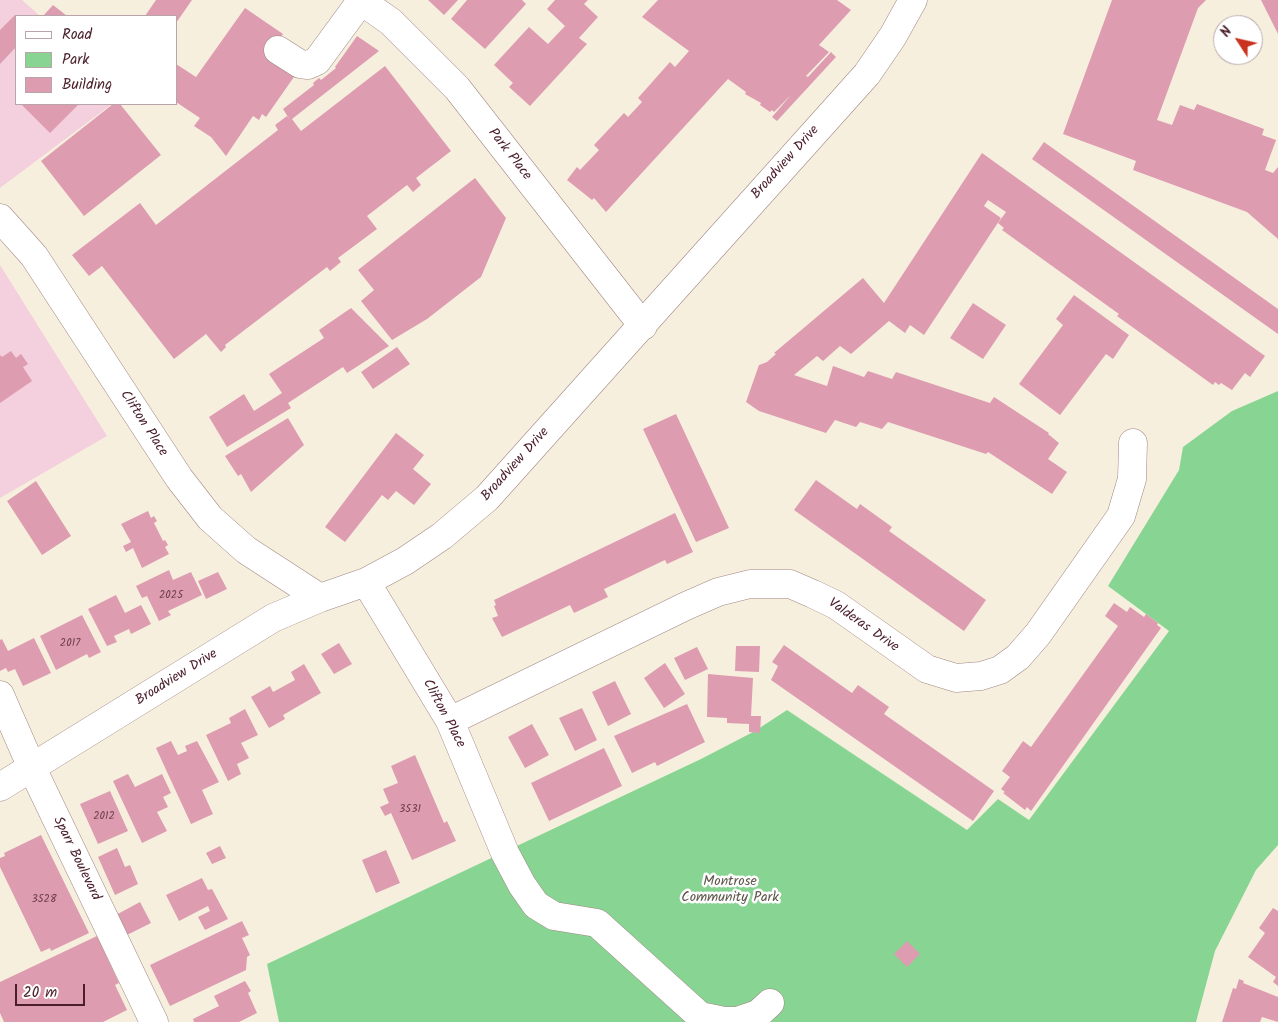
<!DOCTYPE html>
<style>
body{margin:0}
#map{position:relative;width:1278px;height:1022px;overflow:hidden;background:#f7efde;font-family:Kalam,sans-serif}
canvas{display:block}
.legend{position:absolute;left:15px;top:15px;width:162px;height:90px;box-sizing:border-box;background:#fff;border:1px solid #b7a5aa;margin:0;padding:6px 9px;list-style:none;font-size:15px;color:#4a1f2b}
.legend li{display:flex;align-items:center;gap:10px;height:25px}
.legend b{width:25px;border:1px solid #b7a5aa}
.north{position:absolute;left:1213px;top:15px;width:50px;height:50px;box-sizing:border-box;background:#fff;border:1px solid #b7a5aa;border-radius:50%;rotate:305deg;font-size:14px;font-weight:700;line-height:20px;text-align:center;color:#4a1f2b}
.north::after{content:'';display:block;margin:auto;width:18px;height:22px;background:#c8321e;clip-path:polygon(50% 0,100% 100%,50% 72%,0 100%)}
.scale{position:absolute;left:15px;top:984px;width:70px;height:22px;box-sizing:border-box;border:2px solid #4a1f2b;border-top:0;padding-left:6px;font-size:15px;line-height:18px;white-space:nowrap;color:#4a1f2b;-webkit-text-stroke:4px #fff;paint-order:stroke}
</style>
<div id="map">
<canvas width="1278" height="1022"></canvas>
<ul class="legend">
<li><b style="height:6px;background:#fff"></b>Road</li>
<li><b style="height:14px;background:#88d593"></b>Park</li>
<li><b style="height:14px;background:#dd9cb0"></b>Building</li>
</ul>
<div class="north">N</div>
<div class="scale">20 m</div>
</div>
<script>
const ctx = document.querySelector('canvas').getContext('2d');
ctx.lineJoin = 'round';
function fillPath(path, color) { ctx.fillStyle = color; ctx.fill(path, 'evenodd'); }
const shape = rows => new Path2D(rows.map(r => 'M' + r).join(''));
function strokePath(path, color, width, dash) { ctx.strokeStyle = color; ctx.lineWidth = width; ctx.lineCap = dash ? 'butt' : 'round'; ctx.setLineDash(dash || []); ctx.stroke(path); }
function write(font, color, halo, rows, align = 'center') {
  ctx.font = font + ' Kalam,sans-serif'; ctx.lineWidth = 5; ctx.setLineDash([]); ctx.textBaseline = 'middle'; ctx.strokeStyle = halo; ctx.fillStyle = color; for (const [text, x, y, turn = 0] of rows) {
    ctx.save(); ctx.translate(x, y); ctx.rotate((+turn || 0) * Math.PI / 180); ctx.textAlign = isNaN(turn) ? turn : align; if (halo) ctx.strokeText(text, 0, 0); ctx.fillText(text, 0, 0); ctx.restore();
  }
}
const built = shape([
 [0,0,22,0,40,16,16,16,16,104,112,104,0,188],
 [0,265,107,436,0,498]
]);
const green = shape([
 [1278,391,1278,845,1256,870,1215,951,1196,1022,279,1022,267,964,701,759,755,731,787,710,967,830,998,799,1029,820,1169,631,1108,586,1179,470,1183,447,1232,411]
]);
const building = shape([
 [156,0,192,0,176,23,176,16,145,16],
 [428,0,458,0,444,15],
 [467,0,522,0,526,4,485,49,451,19],
 [555,0,588,0,584,4,598,17,579,38,587,44,530,106,509,87,513,83,494,65,529,27,548,44,565,26,547,9],
 [658,0,837,0,851,10,819,45,829,52,806,76,808,77,831,52,836,57,777,121,772,117,791,95,774,112,772,110,770,112,760,105,761,103,745,94,746,92,728,79,606,212,594,198,592,200,567,180,577,167,580,170,599,150,594,145,624,113,628,117,642,102,638,98,670,62,675,67,689,51,642,17],
 [1112,0,1206,0,1198,8,1157,120,1172,125,1180,105,1194,110,1197,104,1264,129,1262,135,1276,140,1265,170,1273,173,1278,167,1278,239,1247,212,1133,170,1136,161,1063,134],
 [1261,0,1278,0,1278,34],
 [53,5,67,16,43,16],
 [245,8,283,34,269,55,296,74,266,117,262,114,259,120,253,116,226,156,211,137,194,126,200,118,176,102,176,64,196,77],
 [15,15,16,47,0,64,0,30],
 [357,36,379,51,292,119,301,131,385,66,451,151,416,178,421,185,413,192,407,185,367,216,377,229,338,258,341,262,330,271,327,267,225,345,226,347,221,352,206,334,174,359,102,266,89,276,72,255,140,203,156,225,278,130,275,125,287,116,290,120,283,109,314,85,313,83,319,78,321,80,336,68,335,67],
 [23,104,79,104,50,133,22,105],
 [113,104,120,104,161,155,84,216,41,161],
 [1044,142,1278,309,1278,334,1032,159],
 [982,153,1265,356,1250,377,1245,373,1232,390,1221,383,1219,385,1215,382,1213,385,1117,316,1119,314,1002,230,1004,228,998,223,1006,212,988,200,984,206,1001,218,924,335,910,325,905,333,889,321,851,354,840,346,823,361,817,356,794,375,827,386,833,366,864,377,868,371,892,379,896,372,990,403,994,397,1049,433,1048,434,1059,443,1048,459,1067,472,1052,494,988,452,986,454,888,422,882,429,860,422,856,427,835,420,826,433,759,411,746,402,759,365,767,362,776,354,774,353,863,278,884,303],
 [475,178,506,218,481,277,427,319,392,340,361,301,374,290,358,270],
 [1074,295,1129,335,1113,359,1106,354,1060,415,1019,384,1063,325,1056,319],
 [973,303,1006,325,983,359,950,338],
 [351,308,389,346,347,373,343,367,288,403,291,408,227,447,209,417,244,394,254,411,282,393,269,374,324,338,319,330],
 [397,347,410,364,373,389,361,372],
 [11,351,16,358,21,354,28,364,23,367,32,381,0,403,0,355,2,357],
 [676,414,729,528,696,542,643,429],
 [288,418,304,445,251,492,241,474,238,476,225,456],
 [396,433,424,455,413,469,431,484,414,505,396,491,388,500,382,495,345,542,325,527],
 [816,480,857,509,860,504,892,527,889,531,986,600,964,631,794,510],
 [36,481,71,536,42,555,7,501],
 [148,511,151,518,154,516,157,521,154,523,163,541,165,540,168,545,165,547,169,554,142,568,133,548,126,552,123,546,131,542,121,524],
 [675,513,693,552,667,564,665,560,604,589,608,597,574,613,570,605,502,637,492,618,498,616,494,606,496,605,494,600],
 [169,570,173,580,191,572,202,595,168,611,171,615,159,621,147,596,142,598,136,586],
 [218,572,227,589,206,599,198,581],
 [116,595,125,613,141,605,151,624,131,634,129,629,114,636,117,642,107,646,88,609],
 [1114,603,1127,612,1130,607,1144,617,1146,614,1158,623,1157,625,1161,628,1031,811,1027,807,1025,810,1003,793,1005,792,1001,789,1010,777,1002,771,1023,741,1031,747,1118,626,1105,616],
 [82,615,101,652,89,658,87,654,56,670,40,636],
 [34,638,51,673,23,686,15,669,8,672,6,668,0,671,0,640,2,639,8,651],
 [339,643,352,664,334,674,321,654],
 [784,645,852,693,858,685,889,707,884,714,994,791,973,821,771,680,778,666,772,662],
 [736,646,760,646,759,672,735,671],
 [697,647,708,669,685,680,674,658],
 [665,663,685,694,664,708,644,678],
 [304,664,321,693,283,715,285,719,269,728,251,697,270,686,273,692,295,680,291,672],
 [708,674,753,678,751,716,761,716,760,733,749,732,749,724,727,723,727,718,707,717],
 [615,681,631,714,608,726,592,692],
 [687,704,705,742,657,766,655,762,632,773,614,736],
 [582,708,597,740,575,751,559,718],
 [245,709,258,735,241,743,249,758,237,764,241,774,228,781,206,735,231,723,229,718],
 [532,724,549,755,525,768,508,737],
 [171,741,178,755,187,751,185,746,197,741,219,782,202,790,213,814,191,824,156,748],
 [604,748,622,786,549,821,531,783],
 [415,755,444,823,447,821,456,841,412,860,391,813,385,816,380,807,389,803,383,789,398,783,391,766],
 [128,774,135,787,162,774,171,793,163,797,168,807,157,812,167,831,142,843,113,781],
 [110,791,128,831,98,844,80,804],
 [41,835,89,933,51,951,50,948,41,952,0,867,0,858,5,856,4,853],
 [220,846,226,858,212,864,206,853],
 [117,848,125,867,130,865,138,884,115,895,98,857],
 [386,850,400,883,376,893,362,860],
 [202,878,208,890,212,889,228,919,205,930,198,917,210,911,208,906,179,921,166,895],
 [140,902,151,923,125,936,114,916],
 [1273,908,1278,911,1278,986,1273,982,1276,977,1248,957,1265,933,1259,928],
 [242,921,249,935,242,938,250,955,247,957,246,970,170,1006,150,965],
 [97,936,119,983,115,985,127,1010,103,1022,4,1022,0,1013,0,982],
 [907,941,920,954,907,967,894,954],
 [1239,979,1244,981,1243,983,1278,997,1278,1022,1262,1017,1260,1022,1222,1022,1233,988,1236,989],
 [245,981,251,991,248,993,257,1013,239,1022,194,1022,193,1019,219,1006,214,996]
]);
const minor = shape([
 [360,0,391,22,457,88,643,326],
 [278,50,300,64,308,65,317,61,361,1],
 [0,218,34,256,179,478,210,518,246,550,320,598],
 [366,582,450,721,505,853,522,885,536,905,554,916,597,923,700,1016,724,1021,737,1021,758,1014,770,1003],
 [0,695,32,768,154,1022],
 [450,721,686,606,718,592,750,584,790,584,813,594,836,605,927,669,956,678,981,676,1000,670,1018,657,1038,634,1121,516,1132,479,1133,443],
 [0,787,273,618,320,598,366,582,405,561,442,536,487,498,867,74,893,36,913,0]
]);
const numberNames = [
 ["2025",171,596],
 ["2017",70,644],
 ["3531",410,810],
 ["2012",104,817],
 ["3528",44,900]
];
const streetNames = [
 ["Park Place",509,155,52],
 ["Broadview Drive",786,163,-48],
 ["Clifton Place",143,424,57],
 ["Broadview Drive",516,465,-48],
 ["Valderas Drive",863,626,35],
 ["Broadview Drive",177,678,-32],
 ["Clifton Place",443,714,62],
 ["Sparr Boulevard",76,859,64]
];
const parkNames = [
 ["Montrose",730,883],
 ["Community Park",730,899]
];
fillPath(built, '#f4cfdd');
fillPath(green, '#88d593');
fillPath(building, '#dd9cb0');
strokePath(minor, '#a08784', 29);
strokePath(minor, '#fff', 28);
write('11px', '#6f3e4c', null, numberNames);
write('14px', '#4a1f2b', '#fff', streetNames);
write('14px', '#5d564a', '#fff', parkNames);
</script>
